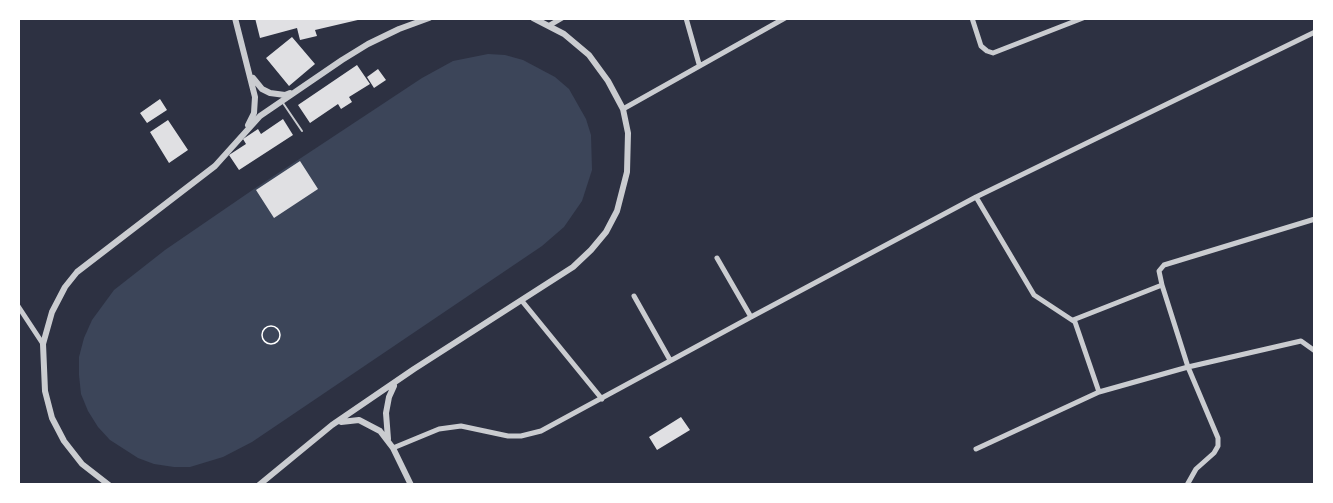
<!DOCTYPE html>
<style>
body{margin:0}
#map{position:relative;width:1333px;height:503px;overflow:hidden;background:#2d3142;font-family:"PT Sans Narrow",sans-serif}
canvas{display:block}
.frame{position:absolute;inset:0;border:20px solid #fff;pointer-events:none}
</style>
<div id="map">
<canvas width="1333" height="503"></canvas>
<div class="frame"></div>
</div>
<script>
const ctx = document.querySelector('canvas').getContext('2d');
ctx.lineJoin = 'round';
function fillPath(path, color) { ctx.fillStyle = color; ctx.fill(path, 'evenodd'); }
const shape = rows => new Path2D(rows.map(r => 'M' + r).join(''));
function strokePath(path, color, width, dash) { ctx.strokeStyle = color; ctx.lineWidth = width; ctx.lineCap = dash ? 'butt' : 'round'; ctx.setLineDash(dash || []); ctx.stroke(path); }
const green = shape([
 [488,54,505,55,523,60,555,77,569,89,586,119,591,135,592,170,582,201,564,227,542,246,252,442,223,457,190,467,174,467,154,464,138,458,110,440,98,427,88,411,81,394,79,375,79,357,84,338,92,320,114,290,165,250,254,189,422,78,453,61]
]);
const building = shape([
 [255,18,362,18,362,19,315,30,317,36,300,40,297,28,260,38],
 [292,37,315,64,289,86,266,58],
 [357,65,370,84,349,97,352,102,341,109,338,104,310,123,298,105],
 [378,69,386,80,374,88,367,77],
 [160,99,167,110,147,123,140,113],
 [283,119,293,135,239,170,229,155,246,144,243,139,258,129,261,134],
 [168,120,188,150,169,163,150,132],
 [300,161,318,189,274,218,256,190],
 [681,417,690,430,657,450,649,437]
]);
const path = shape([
 '262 335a9 9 0 1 1 18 0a9 9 0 1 1-18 0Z'
]);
const service = shape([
 [283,103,302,131]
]);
const minor = shape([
 [686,18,699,64],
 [972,18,981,46,987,51,993,53,1083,18],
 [550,25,562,18],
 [623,109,785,18],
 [976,197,1034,295,1075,322,1099,392,1188,367,1301,341,1315,351],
 [717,258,751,317],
 [634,296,670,360],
 [522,301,602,399],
 [18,306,43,344],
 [1073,320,1162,285],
 [393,448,439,429,461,426,508,436,521,436,541,431,751,317,976,197,1315,32],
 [976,449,1099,392],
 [1187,485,1196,469,1214,453,1218,446,1218,438,1188,367,1162,285,1159,271,1164,265,1315,219]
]);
const tertiary = shape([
 [235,18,255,97,254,113,248,125],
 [253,78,262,89,270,93,285,95,290,93],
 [341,422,359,420,380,431,393,448,411,485],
 [388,439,386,413,389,397,394,386],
 [109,485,82,464,64,441,52,418,45,391,43,344,52,312,65,287,77,272,215,166,260,116,342,60,368,44,399,29,429,18],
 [259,485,332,425,414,369,573,267,591,250,606,232,617,211,627,172,628,133,623,109,608,81,589,55,564,34,533,18]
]);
fillPath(green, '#3c4559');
fillPath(building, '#e0e0e3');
strokePath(path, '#fff', 1.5);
strokePath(service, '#caccd0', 2);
strokePath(minor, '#caccd0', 5);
strokePath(tertiary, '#caccd0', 6);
</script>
